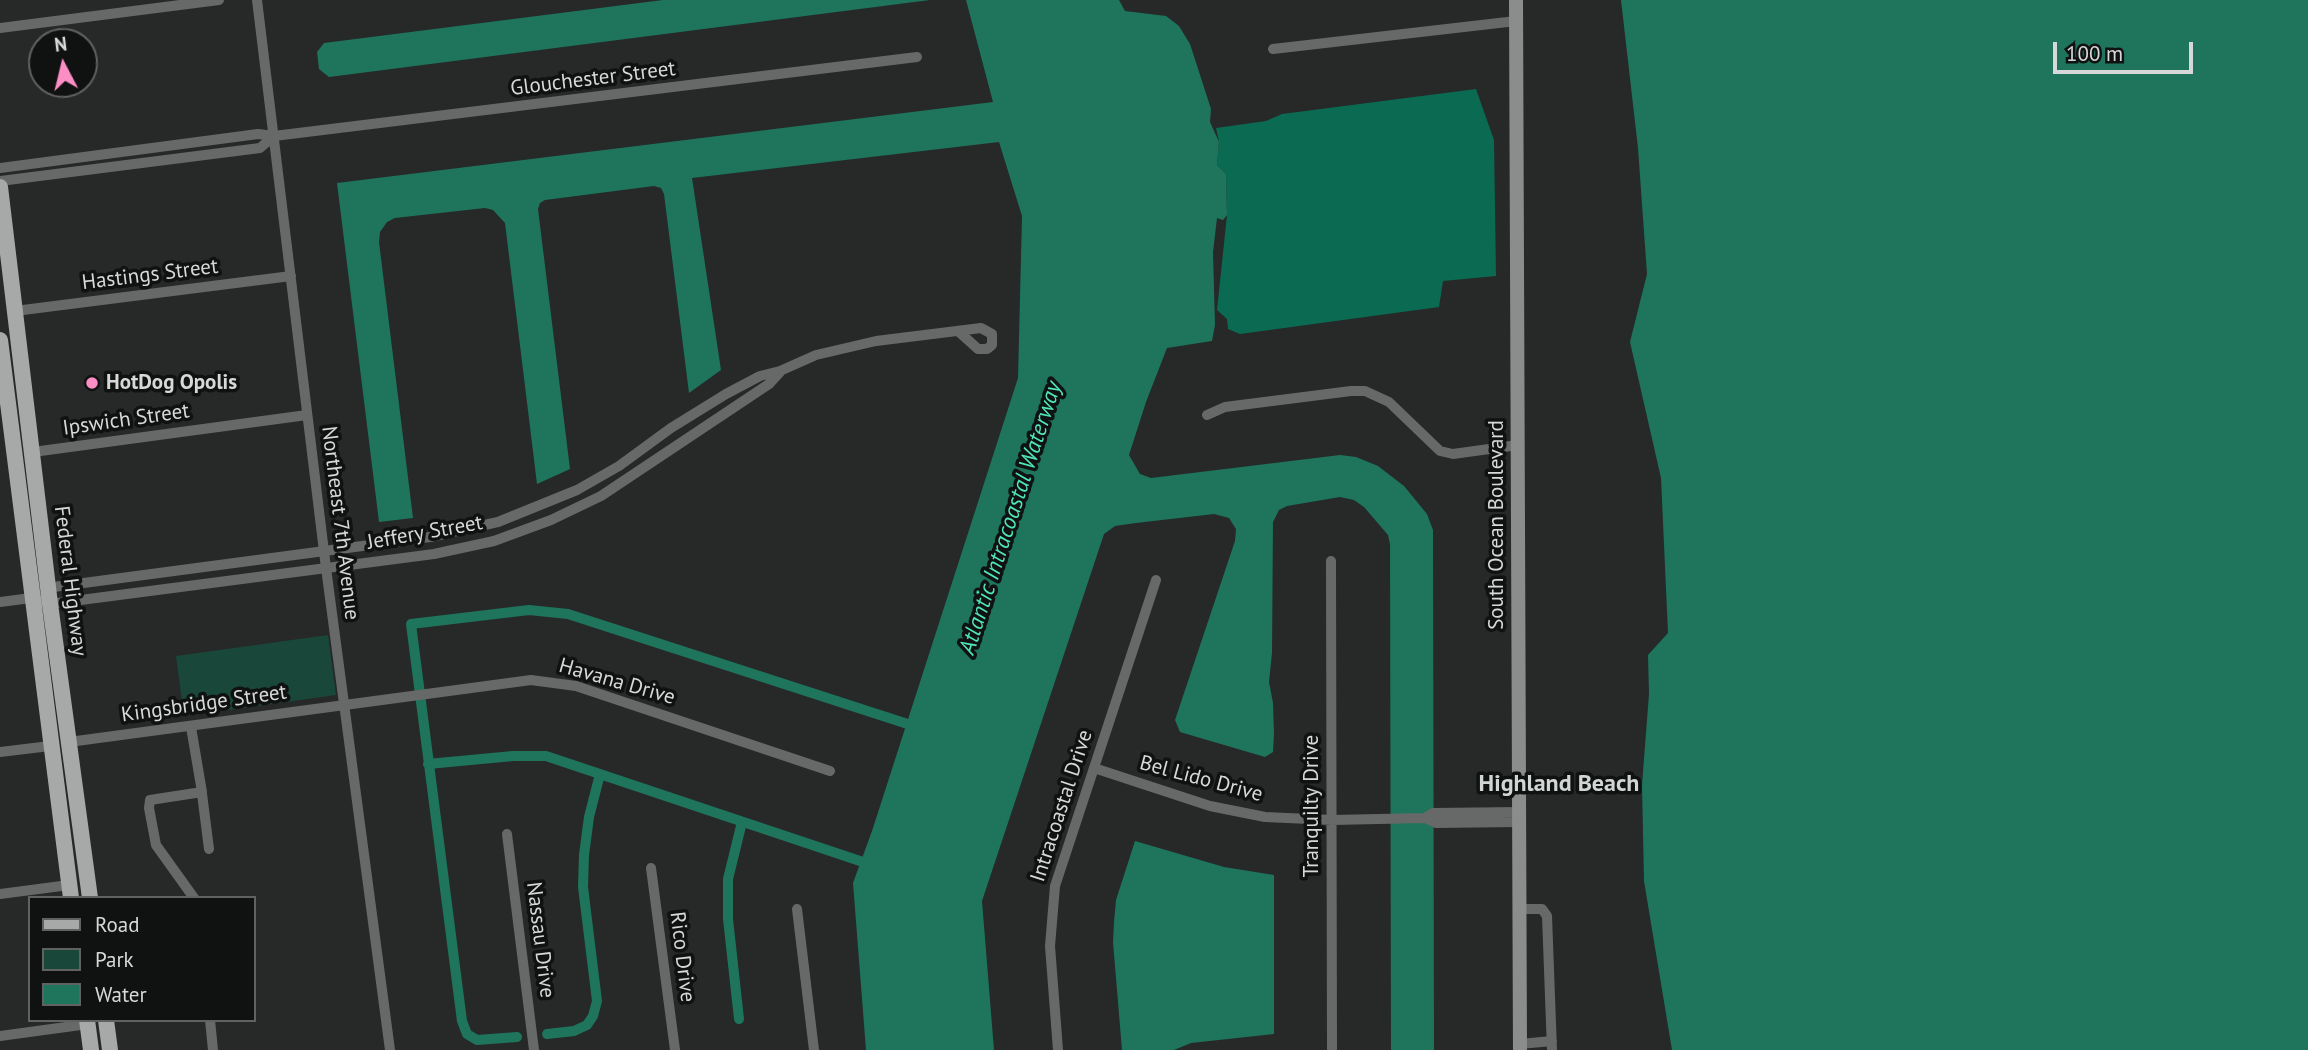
<!DOCTYPE html>
<style>
body{margin:0}
#map{position:relative;width:2308px;height:1050px;overflow:hidden;background:#262928;font-family:"PT Sans",sans-serif}
canvas{display:block}
.legend{position:absolute;left:28px;top:896px;width:228px;height:126px;box-sizing:border-box;background:#101111;border:2px solid #606161;margin:0;padding:9px 12px;list-style:none;font-size:21px;color:#d7d9d8}
.legend li{display:flex;align-items:center;gap:14px;height:35px}
.legend b{width:35px;border:2px solid #606161}
.north{position:absolute;left:28px;top:28px;width:70px;height:70px;box-sizing:border-box;background:#101111;border:2px solid #606161;border-radius:50%;rotate:353deg;font-size:19px;font-weight:700;line-height:28px;text-align:center;color:#d7d9d8}
.north::after{content:'';display:block;margin:auto;width:24px;height:32px;background:#fb8fc5;clip-path:polygon(50% 0,100% 100%,50% 72%,0 100%)}
.scale{position:absolute;left:2053px;top:42px;width:140px;height:32px;box-sizing:border-box;border:4px solid #d7d9d8;border-top:0;padding-left:9px;font-size:21px;line-height:24px;white-space:nowrap;color:#d7d9d8;-webkit-text-stroke:5px #101111;paint-order:stroke}
</style>
<div id="map">
<canvas width="2308" height="1050"></canvas>
<ul class="legend">
<li><b style="height:9px;background:#a6a9a8"></b>Road</li>
<li><b style="height:19px;background:#19483a"></b>Park</li>
<li><b style="height:19px;background:#1e755c"></b>Water</li>
</ul>
<div class="north">N</div>
<div class="scale">100 m</div>
</div>
<script>
const ctx = document.querySelector('canvas').getContext('2d');
ctx.lineJoin = 'round';
function fillPath(path, color) { ctx.fillStyle = color; ctx.fill(path, 'evenodd'); }
const shape = rows => new Path2D(rows.map(r => 'M' + r).join(''));
function strokePath(path, color, width, dash) { ctx.strokeStyle = color; ctx.lineWidth = width; ctx.lineCap = dash ? 'butt' : 'round'; ctx.setLineDash(dash || []); ctx.stroke(path); }
function write(font, color, halo, rows, align = 'center') {
  ctx.font = font + ' "PT Sans",sans-serif'; ctx.lineWidth = 7; ctx.setLineDash([]); ctx.textBaseline = 'middle'; ctx.strokeStyle = halo; ctx.fillStyle = color; for (const [text, x, y, turn = 0] of rows) {
    ctx.save(); ctx.translate(x, y); ctx.rotate((+turn || 0) * Math.PI / 180); ctx.textAlign = isNaN(turn) ? turn : align; if (halo) ctx.strokeText(text, 0, 0); ctx.fillText(text, 0, 0); ctx.restore();
  }
}
const green = shape([
 [328,635,336,695,184,716,176,656]
]);
const forest = shape([
 [1476,89,1494,140,1496,276,1443,281,1439,307,1240,334,1228,329,1227,319,1217,310,1227,215,1226,174,1217,165,1219,142,1216,128,1266,121,1282,114]
]);
const water = shape([
 [663,0,930,0,329,77,319,69,317,52,324,43],
 [966,0,1119,0,1125,11,1166,16,1179,26,1190,44,1211,109,1210,122,1219,142,1217,165,1226,174,1227,215,1223,220,1217,218,1213,252,1215,325,1212,341,1167,348,1146,402,1129,455,1140,474,1151,478,1340,455,1356,457,1378,466,1404,486,1427,514,1433,530,1434,1050,1391,1050,1390,544,1388,535,1364,507,1354,500,1340,497,1287,506,1279,510,1273,522,1272,653,1269,682,1273,703,1274,734,1273,752,1265,757,1180,732,1175,720,1235,541,1236,529,1229,518,1214,514,1136,523,1115,526,1104,534,982,901,994,1050,866,1050,853,883,872,831,1018,378,1022,216,999,142,692,178,721,370,689,393,664,194,661,188,654,186,545,200,540,203,538,209,570,469,537,484,505,223,493,210,485,208,395,218,387,222,380,232,379,242,413,518,379,522,337,183,993,102],
 [1621,0,2308,0,2308,1050,1672,1050,1644,881,1642,785,1649,694,1648,655,1668,633,1661,478,1630,342,1647,274,1638,148],
 [1135,841,1224,867,1274,875,1274,1034,1191,1043,1174,1050,1122,1050,1113,942,1114,922,1116,900]
]);
const canal = shape([
 [428,764,513,756,546,756,872,865],
 [739,1019,728,919,728,879,742,822],
 [547,1034,574,1031,587,1025,593,1016,597,1001,583,887,584,855,589,817,600,774],
 [517,1037,477,1040,467,1034,462,1021,411,624,529,610,568,614,920,728]
]);
const minor = shape([
 [257,0,326,568,390,1050],
 [0,28,219,0],
 [1273,49,1516,21],
 [274,136,917,57],
 [0,168,258,134,274,136,260,148,0,181],
 [15,311,291,276],
 [1207,415,1225,407,1351,391,1365,391,1389,402,1440,451,1453,454,1518,445],
 [33,452,307,415],
 [1331,561,1332,1050],
 [46,588,430,537,498,522,577,490,619,466,671,428,726,394,760,376,780,371,816,355,876,341,981,328,992,334,992,345,987,349,978,349,958,331],
 [0,602,31,598,50,604,434,554,494,541,551,520,601,496,769,384,780,372],
 [191,727,202,792,150,800,149,808,156,845,194,898],
 [69,742,531,680,576,686,830,771],
 [0,752,50,746],
 [1094,768,1210,806,1265,817,1332,820,1425,818,1436,823,1519,822],
 [201,786,209,849],
 [1425,818,1433,813,1519,812],
 [507,834,534,1050],
 [651,868,675,1050],
 [0,894,69,885],
 [797,909,814,1050],
 [1520,909,1542,909,1547,916,1552,1050],
 [210,1020,213,1050],
 [0,1036,88,1024],
 [1520,1044,1552,1041],
 [1058,1050,1050,946,1055,886,1156,580]
]);
const secondary = shape([
 [1516,0,1520,1050]
]);
const primary = shape([
 [0,187,50,604,90,898],
 [0,340,71,898],
 [87,1020,91,1050],
 [106,1020,110,1050]
]);
const markers = [
 [92,383,7,"#fb8fc5"]
];
const streetNames = [
 ["Glouchester Street",593,79,-7],
 ["Hastings Street",150,275,-7],
 ["Ipswich Street",126,420,-8],
 ["Northeast 7th Avenue",340,523,83],
 ["South Ocean Boulevard",1497,525,-90],
 ["Jeffery Street",425,533,-10],
 ["Federal Highway",70,581,83],
 ["Havana Drive",617,682,16],
 ["Kingsbridge Street",204,704,-8],
 ["Bel Lido Drive",1201,779,15],
 ["Intracoastal Drive",1062,806,-72],
 ["Tranquilty Drive",1312,806,-90],
 ["Nassau Drive",540,940,83],
 ["Rico Drive",682,957,83]
];
const poiNames = [
 ["HotDog Opolis",106,383]
];
const waterNames = [
 ["Atlantic Intracoastal Waterway",1011,518,-72]
];
const quarterNames = [
 ["Highland Beach",1559,784]
];
fillPath(green, '#19483a');
fillPath(forest, '#0b6a52');
fillPath(water, '#1e755c');
strokePath(canal, '#1e755c', 10);
strokePath(minor, '#676968', 10);
strokePath(secondary, '#8b8d8c', 14);
strokePath(primary, '#a6a9a8', 16);
for (const [x, y, r, color] of markers) { const dot = new Path2D(); dot.arc(x, y, r, 0, 2 * Math.PI); ctx.fillStyle = color; ctx.fill(dot); strokePath(dot, '#101111', 2.5); }
write('21px', '#d7d9d8', '#101111', streetNames);
write('bold 21px', '#d7d9d8', '#101111', poiNames, 'left');
write('italic 23px', '#4fe6ba', '#101111', waterNames);
write('bold 24px', '#d1d5d3', '#101111', quarterNames);
</script>
